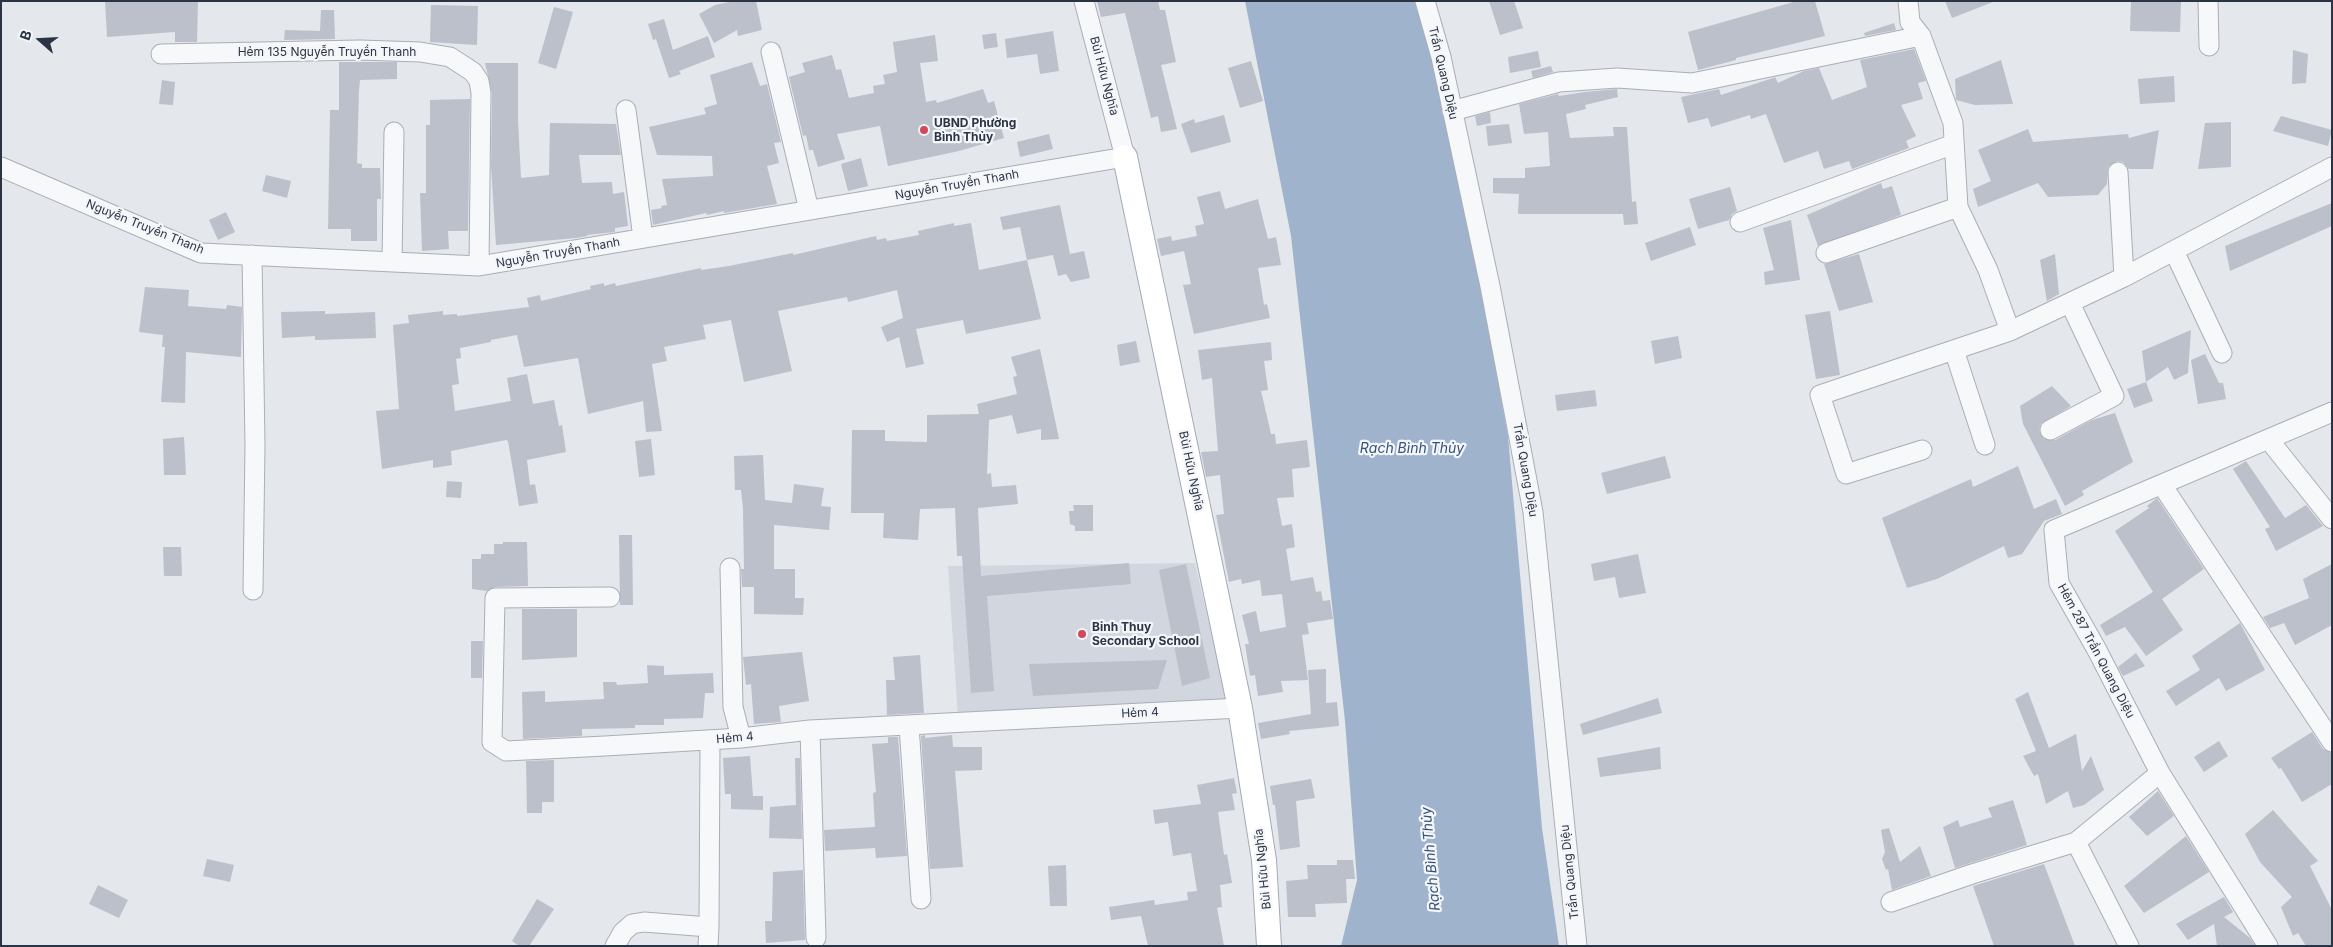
<!DOCTYPE html>
<meta charset="utf-8">
<style>
body{margin:0}
#map{position:relative;width:2333px;height:947px;overflow:hidden;background:#e4e7ec;font-family:Inter,sans-serif}
canvas{display:block}
.frame{position:absolute;inset:0;border:2px solid #2b3445;pointer-events:none}
.north{position:absolute;left:15px;top:15px;width:50px;height:50px;-webkit-text-stroke:4px #f4f6f9;paint-order:stroke;rotate:289deg;font-size:14px;font-weight:700;line-height:20px;text-align:center;color:#2b3445}
.north::after{content:'';display:block;margin:auto;width:18px;height:22px;background:#2b3445;clip-path:polygon(50% 0,100% 100%,50% 72%,0 100%)}
</style>
<div id="map">
<canvas width="2333" height="947"></canvas>
<div class="frame"></div>
<div class="north">B</div>
</div>
<script>
const ctx = document.querySelector('canvas').getContext('2d');
ctx.lineJoin = 'round';
function fillPath(path, color) { ctx.fillStyle = color; ctx.fill(path, 'evenodd'); }
const shape = rows => new Path2D(rows.map(r => 'M' + r).join(''));
function strokePath(path, color, width, dash) { ctx.strokeStyle = color; ctx.lineWidth = width; ctx.lineCap = dash ? 'butt' : 'round'; ctx.setLineDash(dash || []); ctx.stroke(path); }
function write(font, color, halo, rows, align = 'center') {
  ctx.font = font + ' Inter,sans-serif'; ctx.lineWidth = 4.5; ctx.setLineDash([]); ctx.textBaseline = 'middle'; ctx.strokeStyle = halo; ctx.fillStyle = color; for (const [text, x, y, turn = 0] of rows) {
    ctx.save(); ctx.translate(x, y); ctx.rotate((+turn || 0) * Math.PI / 180); ctx.textAlign = isNaN(turn) ? turn : align; if (halo) ctx.strokeText(text, 0, 0); ctx.fillText(text, 0, 0); ctx.restore();
  }
}
const built = shape([
 [1195,563,1227,701,958,718,948,566]
]);
const water = shape([
 [1245,1,1419,1,1457,139,1481,290,1508,436,1542,828,1559,946,1341,946,1357,880,1345,721,1291,236]
]);
const building = shape([
 [105,1,198,1,197,42,175,42,175,32,107,37],
 [734,1,756,1,762,30,738,36,737,30,714,43,699,14,715,5],
 [1097,1,1158,1,1160,10,1165,10,1176,62,1161,65,1177,129,1161,132,1158,116,1151,118,1125,13,1101,17],
 [1489,1,1514,1,1523,28,1500,35],
 [1797,1,1815,1,1825,36,1736,58,1736,60,1698,70,1688,32],
 [1945,1,1993,1,1993,2,1952,18],
 [2131,1,2181,1,2180,32,2130,31],
 [431,5,478,6,477,45,430,42],
 [554,7,573,12,556,69,538,63],
 [321,10,334,10,335,39,284,40,285,30,320,31],
 [664,19,673,50,708,36,715,57,679,71,681,74,669,78,656,39,653,40,648,24],
 [1894,23,1896,30,1865,36,1864,33],
 [1053,31,1059,71,1040,74,1037,54,1007,58,1005,39],
 [996,33,998,47,984,49,982,35],
 [935,35,938,61,920,63,926,102,936,100,937,103,983,89,988,103,994,101,1004,138,959,151,888,166,880,126,837,134,845,159,818,167,813,150,809,150,806,135,803,136,789,77,805,72,802,63,832,55,836,70,841,69,849,98,874,93,873,86,885,84,883,75,897,72,893,42],
 [1914,49,1926,81,1918,83,1923,99,1901,105,1916,136,1906,141,1909,148,1852,169,1849,161,1824,169,1818,151,1784,163,1766,114,1751,119,1750,115,1711,127,1708,118,1688,123,1681,97,1719,89,1721,95,1773,78,1775,77,1778,83,1804,71,1819,68,1832,100,1867,87,1860,60],
 [2293,50,2308,54,2306,83,2292,84],
 [1538,51,1541,67,1510,73,1508,57],
 [2001,60,2013,104,1975,105,1956,100,1955,79],
 [1251,61,1263,101,1240,108,1228,68],
 [339,62,397,62,397,79,360,80,359,91,357,163,362,164,362,168,380,168,381,199,377,199,377,241,351,241,351,229,328,229,330,110,339,110],
 [752,62,760,86,767,84,781,142,774,143,779,163,767,166,777,204,724,213,724,211,707,215,706,213,653,225,651,210,662,208,661,206,667,205,662,179,713,176,712,156,657,155,649,127,706,114,704,108,717,104,710,75],
 [485,63,518,63,518,120,521,178,549,175,550,123,616,124,621,155,579,155,582,183,612,182,613,194,624,192,628,226,615,228,615,232,587,235,587,236,576,238,496,245,491,166,492,93],
 [1551,66,1553,72,1533,78,1531,71],
 [2174,76,2175,102,2140,104,2138,79],
 [162,80,175,82,173,105,159,104],
 [1617,89,1618,97,1585,105,1586,109,1566,114,1570,138,1614,136,1613,127,1627,127,1632,202,1636,201,1638,224,1624,225,1623,214,1518,214,1519,194,1493,193,1493,178,1525,178,1525,168,1550,166,1548,132,1524,134,1519,104,1558,94,1559,96,1585,92],
 [470,99,468,231,448,231,449,249,422,251,420,193,426,193,426,125,430,125,430,100],
 [1490,112,1491,123,1477,126,1475,116],
 [1224,115,1231,142,1191,153,1181,124,1194,119,1195,123],
 [2281,116,2332,130,2328,146,2273,131],
 [2231,122,2231,167,2198,169,2205,123],
 [1509,124,1512,143,1488,146,1486,126],
 [2028,129,2033,142,2128,134,2129,138,2159,130,2153,169,2129,169,2123,162,2117,161,2108,167,2107,184,2098,195,2048,197,2038,183,1978,207,1973,189,1991,181,1978,150],
 [1049,134,1053,149,1020,157,1017,142],
 [861,158,868,186,848,191,841,164],
 [266,175,291,181,287,198,262,191],
 [1881,183,1883,189,1892,186,1901,215,1818,246,1807,215],
 [1730,187,1737,211,1732,214,1729,220,1698,229,1689,199],
 [1220,191,1225,209,1258,199,1268,239,1276,237,1281,265,1258,268,1264,305,1267,304,1270,318,1194,334,1183,285,1191,284,1184,251,1161,256,1157,239,1171,236,1172,241,1197,236,1195,226,1204,224,1197,197],
 [2332,203,2332,226,2230,271,2225,246],
 [1060,205,1070,254,1084,251,1090,278,1071,282,1066,274,1058,276,1053,255,1027,260,1020,227,1003,230,1000,217],
 [226,212,235,232,218,240,209,220],
 [1791,220,1800,280,1765,285,1764,272,1774,270,1763,228],
 [954,223,954,226,971,223,979,270,1027,260,1041,319,966,334,963,320,916,329,924,364,906,368,899,337,887,342,881,327,903,318,897,290,848,302,847,297,778,311,792,371,744,382,731,320,703,325,706,339,664,347,667,361,652,364,662,431,646,432,643,401,588,414,578,358,524,367,517,335,491,340,491,342,460,348,461,358,456,359,459,384,452,385,455,411,511,401,507,378,527,374,533,404,554,400,559,426,562,425,566,452,527,460,530,485,535,484,538,503,519,506,508,441,506,440,451,451,452,465,433,468,433,460,382,469,376,411,399,409,393,325,409,323,408,315,443,311,443,315,457,314,457,316,529,307,527,298,540,295,541,301,591,289,590,286,604,283,604,286,615,283,616,286,701,268,701,270,729,266,793,253,793,255,876,236,877,240,886,238,887,241,919,235,918,231],
 [1690,227,1696,245,1651,261,1645,243],
 [1859,254,1873,302,1839,311,1824,264],
 [2055,254,2059,294,2047,301,2040,260],
 [145,287,189,290,188,306,226,309,227,305,242,307,241,357,186,352,185,403,161,402,165,347,162,347,163,335,139,332],
 [325,311,325,314,375,312,376,338,315,340,315,336,282,338,281,312],
 [1830,311,1840,375,1816,379,1805,315],
 [2191,330,2188,373,2174,380,2168,367,2146,382,2142,351],
 [1678,336,1682,358,1655,364,1651,341],
 [1136,341,1140,362,1120,366,1117,345],
 [1271,342,1272,360,1264,361,1268,390,1261,391,1271,434,1275,434,1276,444,1307,440,1310,467,1292,469,1294,497,1277,498,1282,526,1292,524,1295,547,1286,549,1291,581,1313,577,1316,592,1321,591,1323,601,1330,600,1333,619,1307,623,1309,634,1302,635,1308,680,1281,681,1283,692,1258,696,1255,675,1250,676,1245,644,1249,644,1242,615,1256,611,1260,632,1286,627,1282,594,1262,596,1260,580,1242,584,1241,579,1229,582,1216,515,1224,514,1220,475,1206,477,1201,452,1218,451,1212,378,1202,380,1198,350],
 [1040,349,1059,439,1041,440,1041,429,1017,434,1012,415,989,420,987,474,991,473,992,487,1016,485,1018,504,978,508,981,576,1129,563,1131,584,987,596,994,691,971,693,962,556,957,556,955,508,920,509,918,540,883,538,884,513,851,513,852,430,885,430,885,441,927,442,927,415,979,414,977,404,1017,394,1013,377,1017,376,1011,357],
 [2205,354,2219,383,2223,383,2226,399,2198,404,2191,360],
 [2146,382,2153,401,2134,408,2127,389],
 [2052,386,2071,406,2041,424,2039,430,2044,439,2055,440,2092,420,2115,413,2133,462,2082,491,2084,495,2065,506,2023,424,2020,406],
 [1595,390,1597,406,1557,411,1555,395],
 [184,437,186,475,164,475,163,439],
 [651,439,655,475,639,477,635,441],
 [763,455,765,500,792,503,794,484,824,488,821,506,831,507,829,530,774,525,774,569,795,569,795,598,804,598,803,615,754,614,754,587,742,587,741,569,744,569,743,508,741,490,735,490,734,456],
 [1665,456,1671,478,1607,494,1601,473],
 [2246,461,2285,518,2306,505,2323,526,2276,551,2265,529,2270,527,2233,469],
 [2018,466,2034,509,2056,499,2062,514,2044,521,2022,554,2008,558,2004,546,1937,579,1907,588,1882,518,1971,479,1973,487],
 [447,481,462,482,461,498,446,497],
 [2157,498,2204,569,2162,599,2183,630,2146,656,2125,627,2106,636,2100,625,2153,592,2115,531,2149,508,2147,506],
 [1073,505,1093,505,1093,531,1075,531,1075,526,1070,524,1069,511,1074,511],
 [619,535,632,535,633,605,620,605],
 [503,542,527,542,528,586,495,587,487,591,472,589,472,559,481,559,481,554,494,554,494,544,503,544],
 [163,547,181,547,182,576,164,576],
 [1638,554,1646,593,1619,598,1615,577,1594,581,1591,564],
 [1186,564,1210,678,1182,686,1159,570],
 [2332,564,2332,625,2295,645,2284,623,2270,628,2263,617,2309,598,2303,579],
 [522,609,577,609,577,657,522,660],
 [2240,623,2265,670,2226,691,2219,678,2176,706,2166,691,2200,670,2192,656],
 [471,641,483,641,482,678,471,678],
 [802,652,809,701,779,706,781,722,754,724,751,684,746,685,743,657],
 [2136,653,2145,666,2123,676,2118,667],
 [920,655,924,713,887,715,886,680,895,680,893,657],
 [1167,660,1158,689,1033,696,1029,664],
 [647,665,664,666,664,675,713,673,714,693,705,693,703,718,664,719,664,725,635,725,635,728,582,729,582,736,523,739,522,692,545,691,545,702,604,699,603,682,616,682,617,685,648,683],
 [1326,669,1326,703,1337,702,1339,726,1289,731,1290,734,1261,739,1258,723,1311,714,1308,670],
 [2028,692,2049,748,2076,734,2082,771,2091,756,2104,790,2084,805,2073,808,2068,791,2046,804,2038,774,2034,776,2023,756,2036,751,2015,699],
 [1658,698,1662,713,1583,735,1580,724],
 [2312,732,2323,749,2332,753,2332,784,2302,802,2281,768,2279,769,2271,758],
 [925,735,925,738,952,735,953,747,982,747,982,770,955,771,963,867,930,869,921,736],
 [888,737,898,737,907,856,876,858,875,848,825,851,824,830,875,827,873,793,876,792,872,744,888,743],
 [2219,741,2228,756,2204,772,2194,757],
 [1660,747,1661,769,1600,777,1597,758],
 [750,756,753,796,763,796,763,810,731,809,731,794,725,794,723,758],
 [795,758,800,758,802,839,769,838,770,807,796,805],
 [554,760,554,802,542,802,542,813,527,813,526,761],
 [1234,778,1237,793,1232,794,1235,810,1218,812,1224,855,1227,854,1232,883,1220,885,1222,907,1217,908,1224,946,1148,946,1141,916,1111,920,1109,907,1154,900,1155,905,1188,900,1187,892,1197,891,1191,853,1173,856,1168,822,1155,824,1153,810,1201,804,1197,785],
 [1311,779,1315,798,1296,801,1300,847,1280,850,1275,805,1273,805,1270,786],
 [2158,791,2174,816,2147,836,2129,817],
 [2013,800,2027,845,1955,868,1943,827,1958,820,1960,827,1992,817,1988,808],
 [2273,810,2318,861,2310,866,2332,910,2332,946,2306,946,2298,933,2293,936,2281,907,2292,897,2260,862,2245,834],
 [1889,828,1900,862,1920,846,1931,876,1892,890,1888,869,1886,870,1882,859,1885,852,1881,830],
 [2186,836,2209,872,2144,913,2124,886],
 [207,859,234,865,230,882,203,876],
 [1337,860,1353,860,1355,879,1346,879,1347,903,1315,904,1316,917,1288,917,1286,881,1308,879,1307,865,1337,865],
 [2044,864,2075,946,1994,946,1973,886],
 [1066,865,1067,906,1050,906,1048,866],
 [803,870,805,940,766,943,765,921,772,921,773,872],
 [98,885,128,900,119,918,89,904],
 [2224,897,2233,912,2224,917,2250,938,2255,946,2217,946,2214,924,2188,940,2176,924],
 [537,899,554,909,529,946,519,946,512,941]
]);
const minor = shape([
 [1425,1,1441,57,1490,286,1533,512,1577,946],
 [1908,1,1910,22,1921,36,1953,123,1958,207,1988,270,2010,331],
 [2208,1,2209,46],
 [771,52,809,210],
 [161,54,360,50,420,52,450,57,473,72,479,81,481,93,479,266],
 [626,110,643,238],
 [1452,111,1559,82,1617,78,1692,83,1921,36],
 [1,167,201,253,479,266,1125,157,1084,1],
 [2118,172,2124,277],
 [1740,222,1954,144],
 [2174,251,2222,353],
 [1826,253,1958,207],
 [252,255,255,445,253,590],
 [392,262,394,132],
 [1954,350,1985,445],
 [2050,430,2114,396,2070,303],
 [2269,440,2332,519],
 [1922,450,1846,474,1820,395,2010,331,2124,277,2332,167],
 [2162,485,2332,742],
 [730,568,733,707,741,738],
 [610,597,495,598,492,742,506,751,605,746,741,738,810,730,1240,708],
 [909,726,921,899],
 [810,730,816,938],
 [2076,842,2160,773],
 [1891,902,1972,874,2076,842,2129,946],
 [615,946,623,932,632,924,644,922,709,927,710,741],
 [708,946,709,927],
 [2268,946,2160,773,2097,650,2059,583,2054,530,2332,412]
]);
const major = shape([
 [1125,157,1240,708,1264,860,1269,946]
]);
const markers = [
 [924,130,5,"#d1495b"],
 [1082,634,5,"#d1495b"]
];
const streetNames = [
 ["Hẻm 135 Nguyễn Truyền Thanh",327,52],
 ["Trần Quang Diệu",1443,73,77],
 ["Bùi Hữu Nghĩa",1104,76,75],
 ["Nguyễn Truyền Thanh",957,185,-10],
 ["Nguyễn Truyền Thanh",145,227,22],
 ["Nguyễn Truyền Thanh",558,253,-10],
 ["Trần Quang Diệu",1525,470,80],
 ["Bùi Hữu Nghĩa",1191,471,78],
 ["Hẻm 287 Trần Quang Diệu",2096,651,62],
 ["Hẻm 4",1140,713,-3],
 ["Hẻm 4",735,738,-5],
 ["Bùi Hữu Nghĩa",1263,869,-96],
 ["Trần Quang Diệu",1570,872,-96]
];
const poiNames = [
 ["UBND Phường",934,123],
 ["Bình Thủy",934,137],
 ["Binh Thuy",1092,627],
 ["Secondary School",1092,641]
];
const waterNames = [
 ["Rạch Bình Thủy",1412,449],
 ["Rạch Bình Thủy",1431,859,-95]
];
fillPath(built, '#d2d6de');
fillPath(water, '#9fb4cc');
fillPath(building, '#bbc0ca');
strokePath(minor, '#a9aeb7', 21);
strokePath(major, '#a3abb8', 26);
strokePath(minor, '#f7f8fa', 19);
strokePath(major, '#fff', 24);
for (const [x, y, r, color] of markers) { const dot = new Path2D(); dot.arc(x, y, r, 0, 2 * Math.PI); ctx.fillStyle = color; ctx.fill(dot); strokePath(dot, '#f4f6f9', 2); }
write('12px', '#2b3445', '#f4f6f9', streetNames);
write('bold 12px', '#2b3445', '#f4f6f9', poiNames, 'left');
write('italic 14px', '#34527a', '#f4f6f9', waterNames);
</script>
